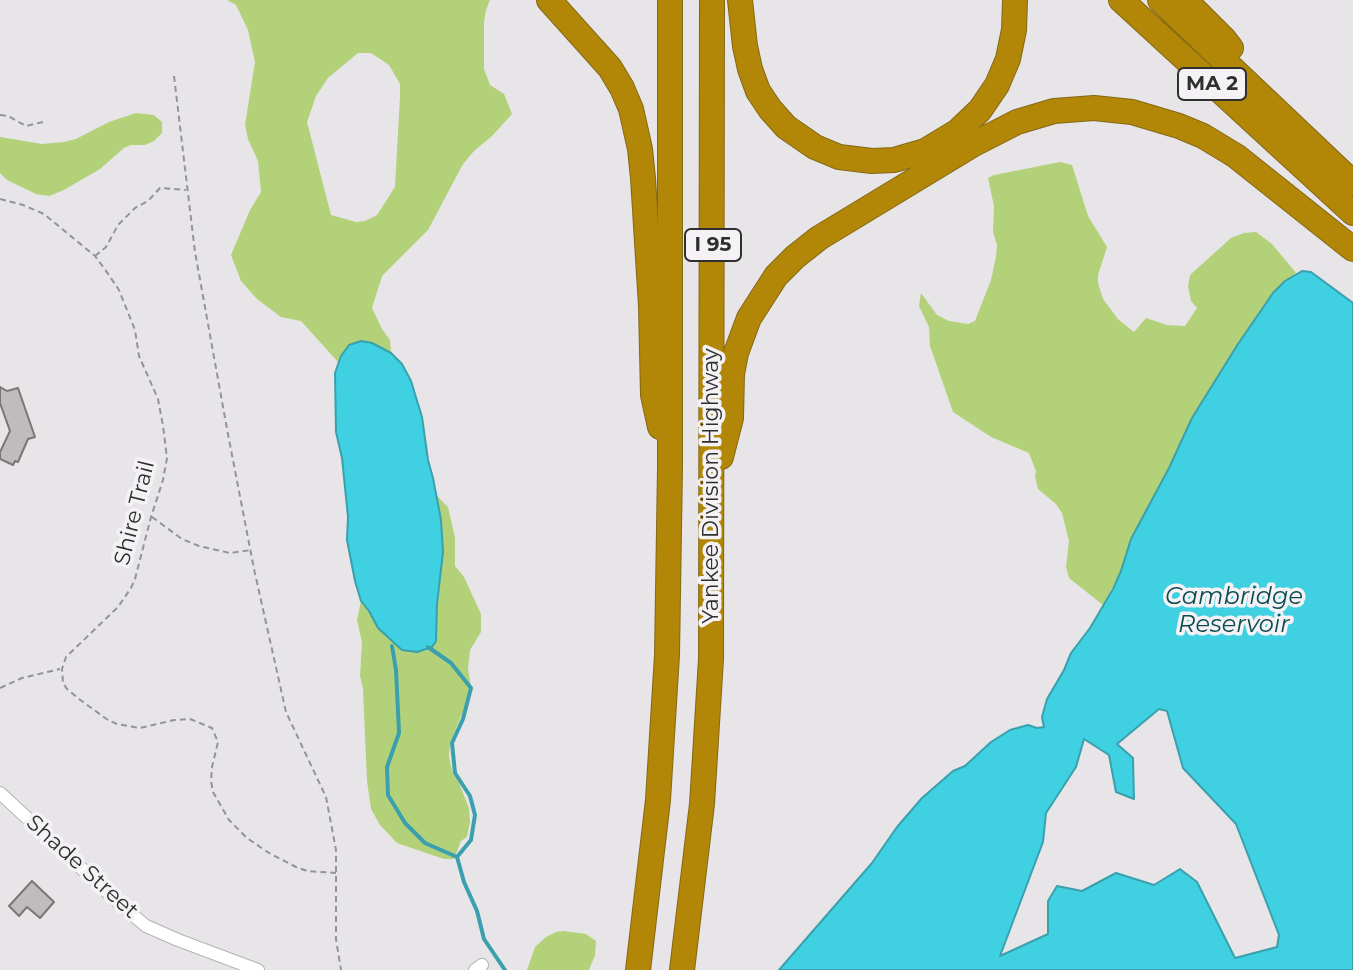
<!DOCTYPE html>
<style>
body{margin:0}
canvas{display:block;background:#e7e5e8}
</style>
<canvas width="1353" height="970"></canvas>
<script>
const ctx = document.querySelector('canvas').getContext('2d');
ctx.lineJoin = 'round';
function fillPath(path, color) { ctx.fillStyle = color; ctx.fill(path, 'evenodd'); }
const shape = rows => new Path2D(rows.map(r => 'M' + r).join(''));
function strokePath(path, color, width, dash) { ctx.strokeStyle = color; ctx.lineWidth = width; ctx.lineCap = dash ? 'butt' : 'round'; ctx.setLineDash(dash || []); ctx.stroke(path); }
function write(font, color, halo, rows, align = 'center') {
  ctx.font = font + ' Montserrat,sans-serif'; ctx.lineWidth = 7; ctx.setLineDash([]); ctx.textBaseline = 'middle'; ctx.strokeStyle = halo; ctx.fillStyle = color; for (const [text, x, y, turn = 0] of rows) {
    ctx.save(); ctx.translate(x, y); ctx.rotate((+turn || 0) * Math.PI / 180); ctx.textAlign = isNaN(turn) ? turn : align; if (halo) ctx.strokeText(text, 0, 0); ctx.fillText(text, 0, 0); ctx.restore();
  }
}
const green = shape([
 [227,0,490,0,486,10,484,22,484,69,490,85,504,94,512,114,492,136,474,151,463,164,428,230,382,276,372,308,382,329,390,340,391,353,372,343,341,356,338,362,301,321,281,317,257,299,241,281,231,255,250,210,261,192,258,161,248,139,245,125,255,62,248,30,236,5],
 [358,53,371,53,389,65,400,84,400,97,395,187,377,215,365,221,356,222,331,215,307,122,316,96,328,78],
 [136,113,154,115,162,122,162,133,154,141,145,145,131,145,124,148,100,169,64,190,49,196,36,194,7,180,0,173,0,137,42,144,64,142,76,139,109,122],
 [1060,162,1072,165,1088,216,1107,247,1098,275,1098,283,1103,299,1118,319,1134,332,1146,318,1167,325,1185,326,1197,308,1191,301,1188,286,1190,275,1231,238,1244,233,1256,232,1272,244,1296,273,1273,293,1238,344,1192,418,1169,468,1131,539,1121,571,1103,605,1069,578,1066,567,1069,541,1062,513,1056,504,1038,489,1035,476,1036,471,1029,453,991,437,953,412,930,346,929,327,919,306,921,293,937,315,949,321,968,324,975,321,991,280,996,257,997,245,993,232,994,206,988,178,994,175],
 [435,494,448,507,455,538,455,566,464,577,481,614,481,632,470,650,468,669,471,687,467,702,450,743,449,757,453,774,459,783,469,808,470,822,467,837,461,841,454,859,444,859,397,843,380,825,371,809,367,781,363,689,360,676,362,642,357,620,361,601,369,611,378,628,437,624,437,604,443,552,441,520],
 [563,931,586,934,596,941,595,955,589,970,527,970,535,947,546,937,556,932]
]);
const water = shape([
 [1302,271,1311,272,1353,303,1353,970,779,970,872,863,897,827,922,798,953,771,965,766,991,742,1010,730,1028,725,1037,728,1044,727,1042,717,1047,699,1064,670,1071,653,1090,628,1113,589,1121,571,1131,539,1169,468,1192,418,1238,344,1273,293,1285,281,1302,271],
 [1159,709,1167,711,1183,768,1236,824,1279,935,1277,947,1235,958,1197,882,1180,869,1154,885,1116,873,1082,891,1057,886,1048,901,1048,934,1000,956,1043,842,1046,813,1076,767,1084,739,1109,755,1116,792,1134,799,1133,758,1117,744,1159,709],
 [361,341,372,343,391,353,402,364,411,381,422,417,428,460,433,478,441,520,443,552,437,604,436,641,432,647,417,652,402,650,389,638,378,628,369,611,361,601,355,581,347,540,348,517,342,458,336,432,335,373,341,356,349,345,361,341]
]);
const stream = shape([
 [392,646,396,670,399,733,387,767,388,795,405,823,425,843,457,857],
 [428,647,451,663,471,688,463,719,452,743,455,773,470,796,475,815,471,840,457,857,464,882,477,911,484,939,505,970]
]);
const building = shape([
 [0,387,7,391,18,388,35,437,28,439,18,462,15,461,13,465,0,459,0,452,10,431,0,403,0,387],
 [32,881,54,902,40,918,27,907,19,916,9,906,32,881]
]);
const path = shape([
 [174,76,195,252,227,429,254,569,286,712,326,797,336,850,336,939,341,970],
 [0,115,8,116,26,126,43,122],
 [0,199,23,205,44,214,95,256,104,268,119,290,135,330,139,356,158,399,163,426,167,458,163,480,151,517,135,579,131,588,118,607,66,657,62,669,63,683,67,689,79,699,108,720,117,724,140,728,174,720,190,719,212,728,218,742,212,767,211,781,213,792,229,820,247,838,269,853,296,867,307,871,336,873],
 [95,256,106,247,118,225,135,208,148,201,160,188,186,190],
 [152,517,182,539,199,546,230,553,251,550],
 [0,688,22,678,60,669]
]);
const minor = shape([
 [0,793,120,904,146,926,178,940,258,970],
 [475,970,482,965]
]);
const motorway = shape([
 [549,0,610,68,622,88,631,109,640,149,643,178,651,306,653,395,660,427],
 [740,0,745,46,750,69,758,91,770,109,786,127,815,147,839,157,872,161,894,160,925,151,958,131,980,110,997,85,1008,59,1014,30,1015,0],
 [1121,0,1353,213],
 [1160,0,1353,183],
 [1185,0,1224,39,1231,48],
 [721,457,731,418,732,374,736,353,749,318,776,276,795,257,819,238,974,144,1017,122,1054,111,1094,108,1132,112,1179,126,1203,136,1236,156,1353,249],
 [638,970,658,800,667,655,670,467,670,0],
 [682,970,702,804,711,659,712,0]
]);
const shields = [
 [1212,84,68],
 [713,245,56]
];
const shieldNames = [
 ["MA 2",1212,84],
 ["I 95",713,245]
];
const streetNames = [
 ["Yankee Division Highway",712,486,-90],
 ["Shire Trail",135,513,-76],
 ["Shade Street",82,867,42]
];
const waterNames = [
 ["Cambridge",1234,597],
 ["Reservoir",1234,625]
];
fillPath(green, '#b2d179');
fillPath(water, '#3fd0e2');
strokePath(water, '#3aa0ad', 2);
strokePath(stream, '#3aa0ad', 4);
fillPath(building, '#c0bcbd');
strokePath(building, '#7a7677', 2);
strokePath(minor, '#b4b1b4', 14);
strokePath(motorway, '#846815', 26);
strokePath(path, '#949395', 2, [6, 4]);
strokePath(minor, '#fff', 12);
strokePath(motorway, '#b28607', 24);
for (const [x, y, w] of shields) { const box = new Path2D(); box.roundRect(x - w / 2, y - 16, w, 32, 6); ctx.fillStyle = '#f4f2f5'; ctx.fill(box); strokePath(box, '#302f30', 2); }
write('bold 20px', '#302f30', null, shieldNames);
write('22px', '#302f30', '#f4f2f5', streetNames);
write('italic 24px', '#0c4b52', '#f4f2f5', waterNames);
</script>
